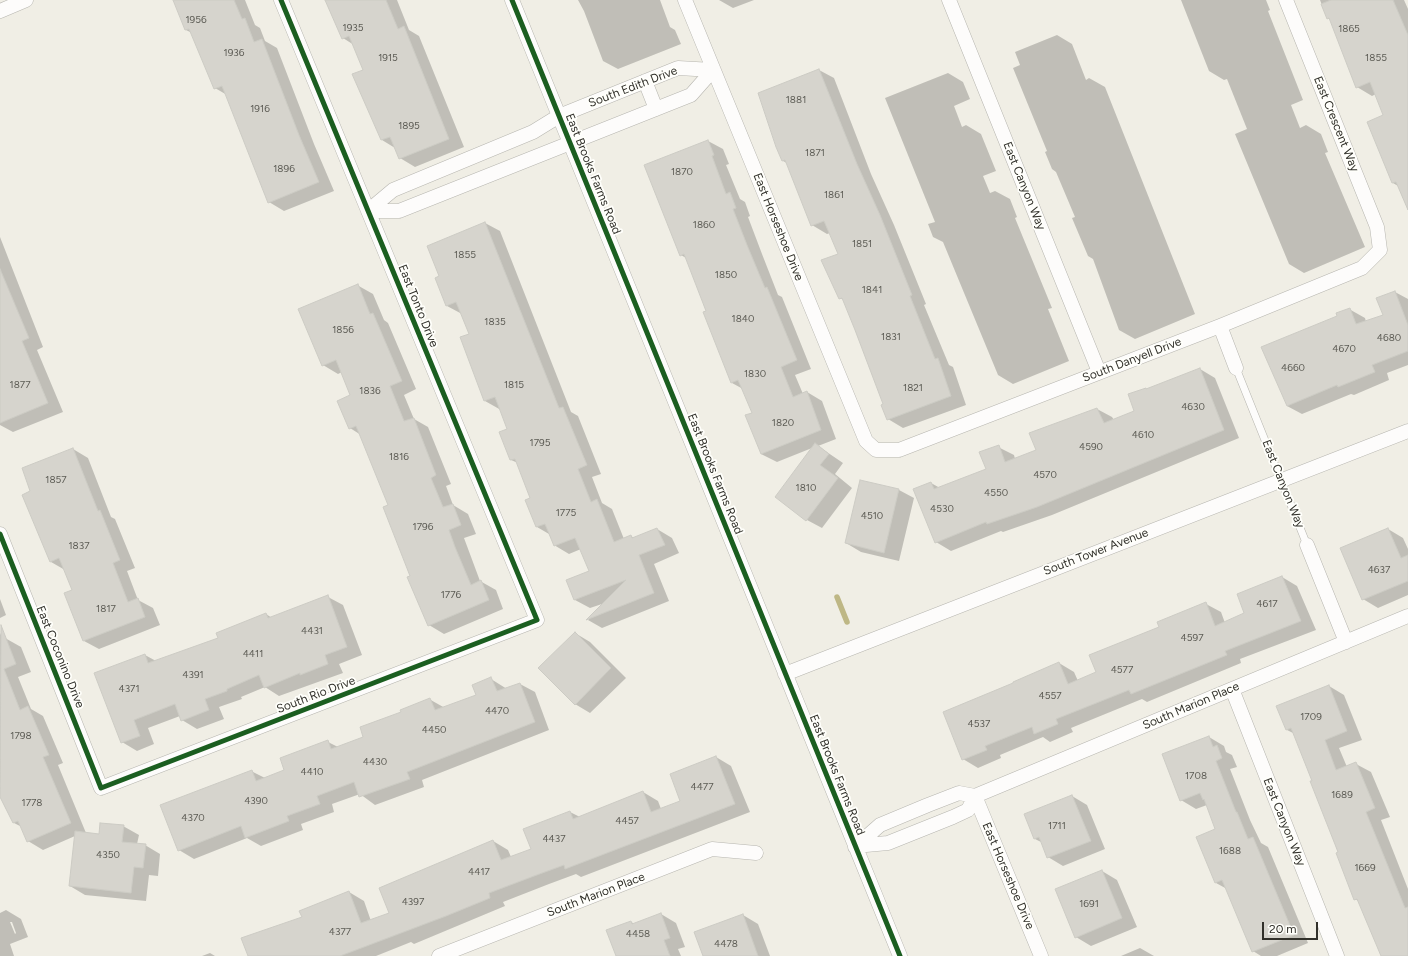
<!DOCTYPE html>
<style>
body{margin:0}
#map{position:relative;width:1408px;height:956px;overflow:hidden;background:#f0eee5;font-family:Figtree,sans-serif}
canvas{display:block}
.scale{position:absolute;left:1262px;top:922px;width:56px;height:18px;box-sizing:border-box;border:2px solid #31302a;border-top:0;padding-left:5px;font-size:12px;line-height:14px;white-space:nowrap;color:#31302a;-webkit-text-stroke:3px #fffffb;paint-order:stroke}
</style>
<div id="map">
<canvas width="1408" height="956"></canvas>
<div class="scale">20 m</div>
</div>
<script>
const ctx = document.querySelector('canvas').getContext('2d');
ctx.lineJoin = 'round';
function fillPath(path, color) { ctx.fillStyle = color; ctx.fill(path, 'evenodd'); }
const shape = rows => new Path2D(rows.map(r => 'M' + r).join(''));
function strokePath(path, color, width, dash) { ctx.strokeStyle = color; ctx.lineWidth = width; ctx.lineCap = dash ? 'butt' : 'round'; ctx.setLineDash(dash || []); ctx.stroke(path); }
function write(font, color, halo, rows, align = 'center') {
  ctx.font = font + ' Figtree,sans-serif'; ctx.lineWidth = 3.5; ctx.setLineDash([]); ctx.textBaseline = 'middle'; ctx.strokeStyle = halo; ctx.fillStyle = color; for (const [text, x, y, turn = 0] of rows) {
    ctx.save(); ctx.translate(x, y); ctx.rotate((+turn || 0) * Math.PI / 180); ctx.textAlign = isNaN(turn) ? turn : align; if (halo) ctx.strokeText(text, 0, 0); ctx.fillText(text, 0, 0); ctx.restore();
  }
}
const shadow = shape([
 [174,0,245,0,255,25,260,28,265,41,277,48,314,144,334,191,284,211,269,202,227,95,215,88,192,33,186,30],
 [327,0,397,0,409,30,419,36,464,147,415,167,400,158,395,148,382,140,353,75,364,70,354,45,343,38],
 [578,0,660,0,670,27,675,30,681,44,618,69,603,61,584,11],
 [719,0,754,0,733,8],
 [1181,0,1266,0,1270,10,1268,11,1303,100,1291,105,1300,128,1306,125,1321,134,1328,152,1325,153,1365,247,1304,273,1289,264,1235,134,1247,129,1227,79,1224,80,1209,71],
 [1320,0,1404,0,1408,9,1408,210,1398,186,1393,183,1384,115,1376,94,1372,96,1357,87,1331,20,1327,18],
 [1057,35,1072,44,1086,80,1089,78,1105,87,1195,314,1135,339,1119,330,1093,259,1088,256,1072,218,1075,217,1056,172,1052,169,1045,152,1047,151,1013,68,1020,65,1015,52],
 [819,70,834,78,871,174,894,225,926,304,924,305,949,365,953,367,966,405,903,428,888,419,884,405,844,300,840,298,839,254,830,233,827,234,812,225,787,163,783,161,777,146,759,94],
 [948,73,963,82,970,99,954,106,962,127,966,125,981,134,996,171,983,176,990,193,995,191,1010,199,1017,217,1015,218,1052,308,1048,309,1069,361,1013,384,998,375,943,242,933,237,928,224,935,222,885,98],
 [708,141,723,149,729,164,726,165,740,199,745,202,750,216,748,217,762,254,778,295,782,297,811,369,795,375,803,394,807,392,822,401,836,439,818,446,843,463,835,474,852,488,822,528,807,520,812,448,777,462,761,454,753,413,743,389,732,383,708,312,686,258,681,255],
 [485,223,500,231,571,412,578,416,601,474,592,477,602,503,612,509,624,539,631,536,634,538,657,529,672,538,679,553,654,564,669,601,602,628,588,620,605,603,590,608,575,600,567,580,590,571,581,549,569,554,554,545,549,534,537,527,532,498,518,463,511,460,508,429,501,410,485,401,461,338,470,334,462,314,447,306,440,277],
 [0,237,43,347,37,350,63,412,13,432,0,425],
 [357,285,373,294,384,320,388,323,416,389,404,395,414,419,428,427,451,484,446,486,453,505,468,514,476,534,464,538,480,581,496,590,503,609,444,634,429,625,390,506,361,435,350,428,352,396,342,372,338,374,323,365],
 [1395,292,1408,299,1408,365,1387,373,1389,380,1354,395,1351,394,1302,414,1287,406,1339,317,1349,309,1365,318,1366,322,1384,315],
 [1200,369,1215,378,1239,438,1052,515,1003,532,1001,531,951,551,936,542,931,483,940,488,987,470,998,447,1014,455,1015,459,1037,450,1097,409,1112,417,1114,420,1135,411,1146,389,1148,390],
 [73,449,88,458,111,517,115,519,135,568,127,571,138,600,153,608,160,625,99,649,84,641,74,591,65,570,51,562,32,492],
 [861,481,899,490,914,498,899,561,861,552,846,543],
 [1388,529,1403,538,1408,549,1408,595,1378,608,1363,599,1342,548],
 [1282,577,1297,586,1316,630,1240,659,1241,663,1147,702,1142,699,1071,728,1073,732,1050,742,1043,737,1000,755,1001,758,978,768,963,759,1015,684,1059,663,1074,672,1078,681,1097,673,1160,627,1206,604,1221,612,1225,623,1246,614],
 [328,597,343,605,362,655,339,664,343,673,279,696,265,687,241,697,242,699,219,707,224,719,197,729,182,720,180,716,148,728,154,744,137,751,122,742,145,655,156,661,219,638,266,614,272,618],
 [0,599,6,615,0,618],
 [0,633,3,639,5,638,21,647,31,672,18,677,31,709,43,716,63,763,58,765,86,833,100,835,123,826,139,835,137,844,145,845,160,854,158,876,149,875,146,901,85,895,70,886,75,836,43,850,28,841,22,827,14,823,9,810,6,809,0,795,0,787,2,786,0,781],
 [575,633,590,642,626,678,590,713,575,704],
 [491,679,507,689,520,684,535,692,549,730,422,780,424,787,375,805,360,794,332,804,334,812,301,824,303,830,261,846,247,838,194,859,179,850,251,771,265,778,285,771,328,742,338,747,364,738,402,713,429,699,445,708,477,696],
 [1329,686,1344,695,1362,740,1339,748,1347,767,1356,764,1371,772,1390,817,1381,820,1408,889,1408,956,1382,956,1360,902,1355,899,1295,734,1287,730],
 [1209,737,1224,746,1226,752,1232,755,1237,767,1230,769,1250,820,1261,843,1268,847,1308,943,1277,956,1261,956,1253,951,1227,889,1216,883,1217,830,1207,805,1196,809,1181,800],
 [716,757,731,766,750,812,581,877,576,874,549,884,503,902,505,906,414,944,411,942,376,956,249,956,303,917,349,892,364,901,371,921,390,913,493,841,508,850,511,857,532,849,570,812,580,817,643,792,658,801,661,809,682,801],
 [1072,796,1087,805,1105,849,1063,866,1048,857,1043,843,1035,839],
 [1102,871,1117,880,1137,927,1091,946,1076,937],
 [6,910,21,919,28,937,10,944,14,956,0,956,0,913],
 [10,922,12,922,16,933,15,934],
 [661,914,676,923,685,947,678,949,681,956,617,956,631,922,635,924],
 [743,915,758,924,770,956,704,956],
 [1140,948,1154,956,1121,956],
 [210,953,215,956,202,956]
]);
const stream = shape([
 [837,597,847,622]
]);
const building = shape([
 [173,0,234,0,242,19,245,18,254,42,262,39,299,135,319,182,268,203,222,86,214,89,189,29,185,30,173,0],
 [325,0,386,0,398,29,404,26,449,139,399,159,390,137,381,140,352,74,363,70,349,36,342,39,325,0],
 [1331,0,1393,0,1408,35,1408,210,1396,182,1392,183,1367,122,1383,115,1370,82,1356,88,1329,18,1327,19,1321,4,1331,0],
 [819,69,857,164,880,215,912,295,910,296,935,359,938,358,951,396,887,420,881,405,883,404,855,330,842,298,839,299,821,260,838,254,824,221,811,226,785,160,782,161,776,147,758,93,819,69],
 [708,140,714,155,712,156,726,194,730,192,736,208,733,209,747,245,765,288,767,287,797,360,781,367,793,397,807,391,821,430,761,454,745,415,752,413,738,380,731,383,703,312,706,311,684,254,680,256,644,165,708,140],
 [485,222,559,408,563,407,587,465,578,469,591,502,597,499,614,542,631,535,632,538,657,528,665,545,639,555,654,593,586,620,626,580,574,600,566,580,589,571,575,538,554,546,545,524,536,527,525,500,530,498,515,459,510,460,499,432,507,429,495,397,484,401,460,337,469,334,456,302,446,306,435,278,439,276,427,246,485,222],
 [0,269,29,338,22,341,48,403,0,423,0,269],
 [358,284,370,314,373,313,402,381,390,386,404,421,414,418,436,475,431,478,443,507,453,504,461,525,449,530,455,547,471,585,481,580,489,600,428,626,407,577,410,576,383,507,388,505,356,426,349,429,337,401,350,395,336,360,322,366,298,309,358,284],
 [1395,291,1408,325,1408,351,1372,365,1375,372,1338,387,1337,385,1287,406,1261,347,1337,316,1336,313,1350,308,1356,324,1383,315,1376,298,1395,291],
 [1200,368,1224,430,1037,507,987,524,986,522,935,543,913,489,931,482,934,489,986,469,979,452,999,445,1005,462,1036,450,1029,433,1097,408,1104,423,1134,411,1128,394,1146,388,1146,389,1200,368],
 [815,443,829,454,820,465,838,478,806,521,775,497,815,443],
 [73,448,98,511,100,510,120,560,113,563,128,602,138,598,145,617,83,641,64,593,72,590,59,558,50,562,22,495,30,491,22,468,73,448],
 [860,480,899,489,884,553,845,543,860,480],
 [1388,528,1401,558,1408,555,1408,581,1362,600,1340,548,1388,528],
 [1282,576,1301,621,1225,651,1227,655,1131,694,1129,690,1056,719,1058,724,1034,734,1032,727,985,746,987,750,962,760,943,712,1013,683,1013,682,1059,662,1068,684,1096,672,1089,655,1159,627,1157,622,1206,602,1215,626,1244,613,1237,594,1282,576],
 [328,595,347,647,325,655,328,664,300,675,300,673,264,688,259,675,227,689,227,691,205,699,209,710,181,721,175,704,134,720,140,736,121,743,94,673,145,654,148,663,218,638,216,633,266,613,268,618,328,595],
 [1,625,16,664,4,669,20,710,28,706,49,755,43,757,71,823,27,842,18,821,13,823,0,797,1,625],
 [575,632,611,668,575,705,538,668,575,632],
 [491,677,497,691,520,683,535,722,407,772,410,779,359,797,354,782,317,796,320,804,287,816,289,821,245,838,241,826,178,851,160,805,252,770,256,781,284,770,280,758,328,740,331,749,363,737,360,727,401,712,400,710,430,698,435,710,476,695,472,685,491,677],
 [1329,685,1347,731,1325,740,1336,770,1356,762,1375,808,1366,812,1405,908,1408,907,1408,956,1381,956,1357,899,1354,900,1336,853,1338,852,1310,781,1312,781,1291,728,1286,730,1276,706,1329,685],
 [1209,736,1213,747,1217,745,1222,758,1216,761,1236,812,1237,812,1248,839,1253,837,1294,935,1252,952,1222,880,1215,883,1196,837,1215,829,1204,799,1203,800,1200,793,1180,801,1162,754,1209,736],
 [716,756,735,804,565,869,564,865,534,876,489,893,490,898,446,916,340,956,248,956,241,938,302,917,299,911,349,891,361,923,389,913,379,888,493,840,501,860,531,849,523,829,570,811,573,819,643,791,651,812,680,801,670,774,716,756],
 [1072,795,1091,841,1047,858,1039,837,1034,839,1024,814,1072,795],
 [100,823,124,825,122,842,146,844,143,868,134,867,131,893,69,886,75,831,99,834,100,823],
 [1102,870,1122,918,1075,938,1055,889,1102,870],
 [661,913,670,938,664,940,670,956,616,956,606,930,631,921,632,924,661,913],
 [743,914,758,956,703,956,694,932,743,914]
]);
const service = shape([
 [1236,368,1307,545]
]);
const minor = shape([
 [512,0,900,956],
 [685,0,866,441,876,450,899,450,1220,326,1362,268,1380,250,1377,227,1286,0],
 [949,0,1099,372],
 [0,11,26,0],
 [645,81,656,109],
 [368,211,399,211,691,95,713,70],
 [368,211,393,190,533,132,559,116,678,68,713,70],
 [1220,326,1236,368],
 [0,534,101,788,537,620,281,0],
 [1307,545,1346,642],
 [785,674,1408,431],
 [1232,689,1337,956],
 [975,796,1041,956],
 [855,846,888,843,953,817,968,810,975,796],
 [855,847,880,825,928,805,959,793,975,796,1408,616],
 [439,956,712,849,756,853]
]);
const cycleway = shape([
 [512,0,900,956],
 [0,534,101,788,537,620,281,0]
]);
const numberNames = [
 ["1956",196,20],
 ["1935",353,28],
 ["1865",1349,29],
 ["1936",234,53],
 ["1915",388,58],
 ["1855",1376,58],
 ["1881",796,100],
 ["1916",260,109],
 ["1895",409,126],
 ["1871",815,153],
 ["1896",284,169],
 ["1870",682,172],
 ["1861",834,195],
 ["1860",704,225],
 ["1851",862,244],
 ["1855",465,255],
 ["1850",726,275],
 ["1841",872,290],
 ["1840",743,319],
 ["1835",495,322],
 ["1856",343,330],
 ["1831",891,337],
 ["4680",1389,338],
 ["4670",1344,349],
 ["4660",1293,368],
 ["1830",755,374],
 ["1877",20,385],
 ["1815",514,385],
 ["1821",913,388],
 ["1836",370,391],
 ["4630",1193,407],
 ["1820",783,423],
 ["4610",1143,435],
 ["1795",540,443],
 ["4590",1091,447],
 ["1816",399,457],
 ["4570",1045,475],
 ["1857",56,480],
 ["1810",806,488],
 ["4550",996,493],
 ["4530",942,509],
 ["1775",566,513],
 ["4510",872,516],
 ["1796",423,527],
 ["1837",79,546],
 ["4637",1379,570],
 ["1776",451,595],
 ["4617",1267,604],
 ["1817",106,609],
 ["4431",312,631],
 ["4597",1192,638],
 ["4411",253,654],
 ["4577",1122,670],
 ["4391",193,675],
 ["4371",129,689],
 ["4557",1050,696],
 ["4470",497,711],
 ["1709",1311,717],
 ["4537",979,724],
 ["4450",434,730],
 ["1798",21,736],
 ["4430",375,762],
 ["4410",312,772],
 ["1708",1196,776],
 ["4477",702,787],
 ["1689",1342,795],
 ["4390",256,801],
 ["1778",32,803],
 ["4370",193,818],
 ["4457",627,821],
 ["1711",1057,826],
 ["4437",554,839],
 ["1688",1230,851],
 ["4350",108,855],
 ["1669",1365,868],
 ["4417",479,872],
 ["4397",413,902],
 ["1691",1089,904],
 ["4377",340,932],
 ["4458",638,934],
 ["4478",726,944]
];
const streetNames = [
 ["South Edith Drive",633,87,-21],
 ["East Crescent Way",1336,124,68],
 ["East Brooks Farms Road",593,174,68],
 ["East Canyon Way",1024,186,68],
 ["East Horseshoe Drive",778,227,68],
 ["East Tonto Drive",418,306,68],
 ["South Danyell Drive",1132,360,-21],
 ["East Brooks Farms Road",715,474,68],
 ["East Canyon Way",1283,484,68],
 ["South Tower Avenue",1096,552,-21],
 ["East Coconino Drive",60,657,68],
 ["South Rio Drive",316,695,-21],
 ["South Marion Place",1191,706,-23],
 ["East Brooks Farms Road",837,775,68],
 ["East Canyon Way",1284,822,68],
 ["East Horseshoe Drive",1008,876,67],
 ["South Marion Place",596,895,-21]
];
fillPath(shadow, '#0003');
strokePath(stream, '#beb785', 5.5);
fillPath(building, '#d6d4cd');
strokePath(building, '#cccbc4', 1);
strokePath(service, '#b6b5af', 8);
strokePath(minor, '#b6b5af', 15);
strokePath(service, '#fdfcfb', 7);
strokePath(minor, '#fdfcfb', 14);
strokePath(cycleway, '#1b5e20', 5);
write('10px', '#5d5c55', null, numberNames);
write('12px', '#31302a', '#fffffb', streetNames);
</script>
